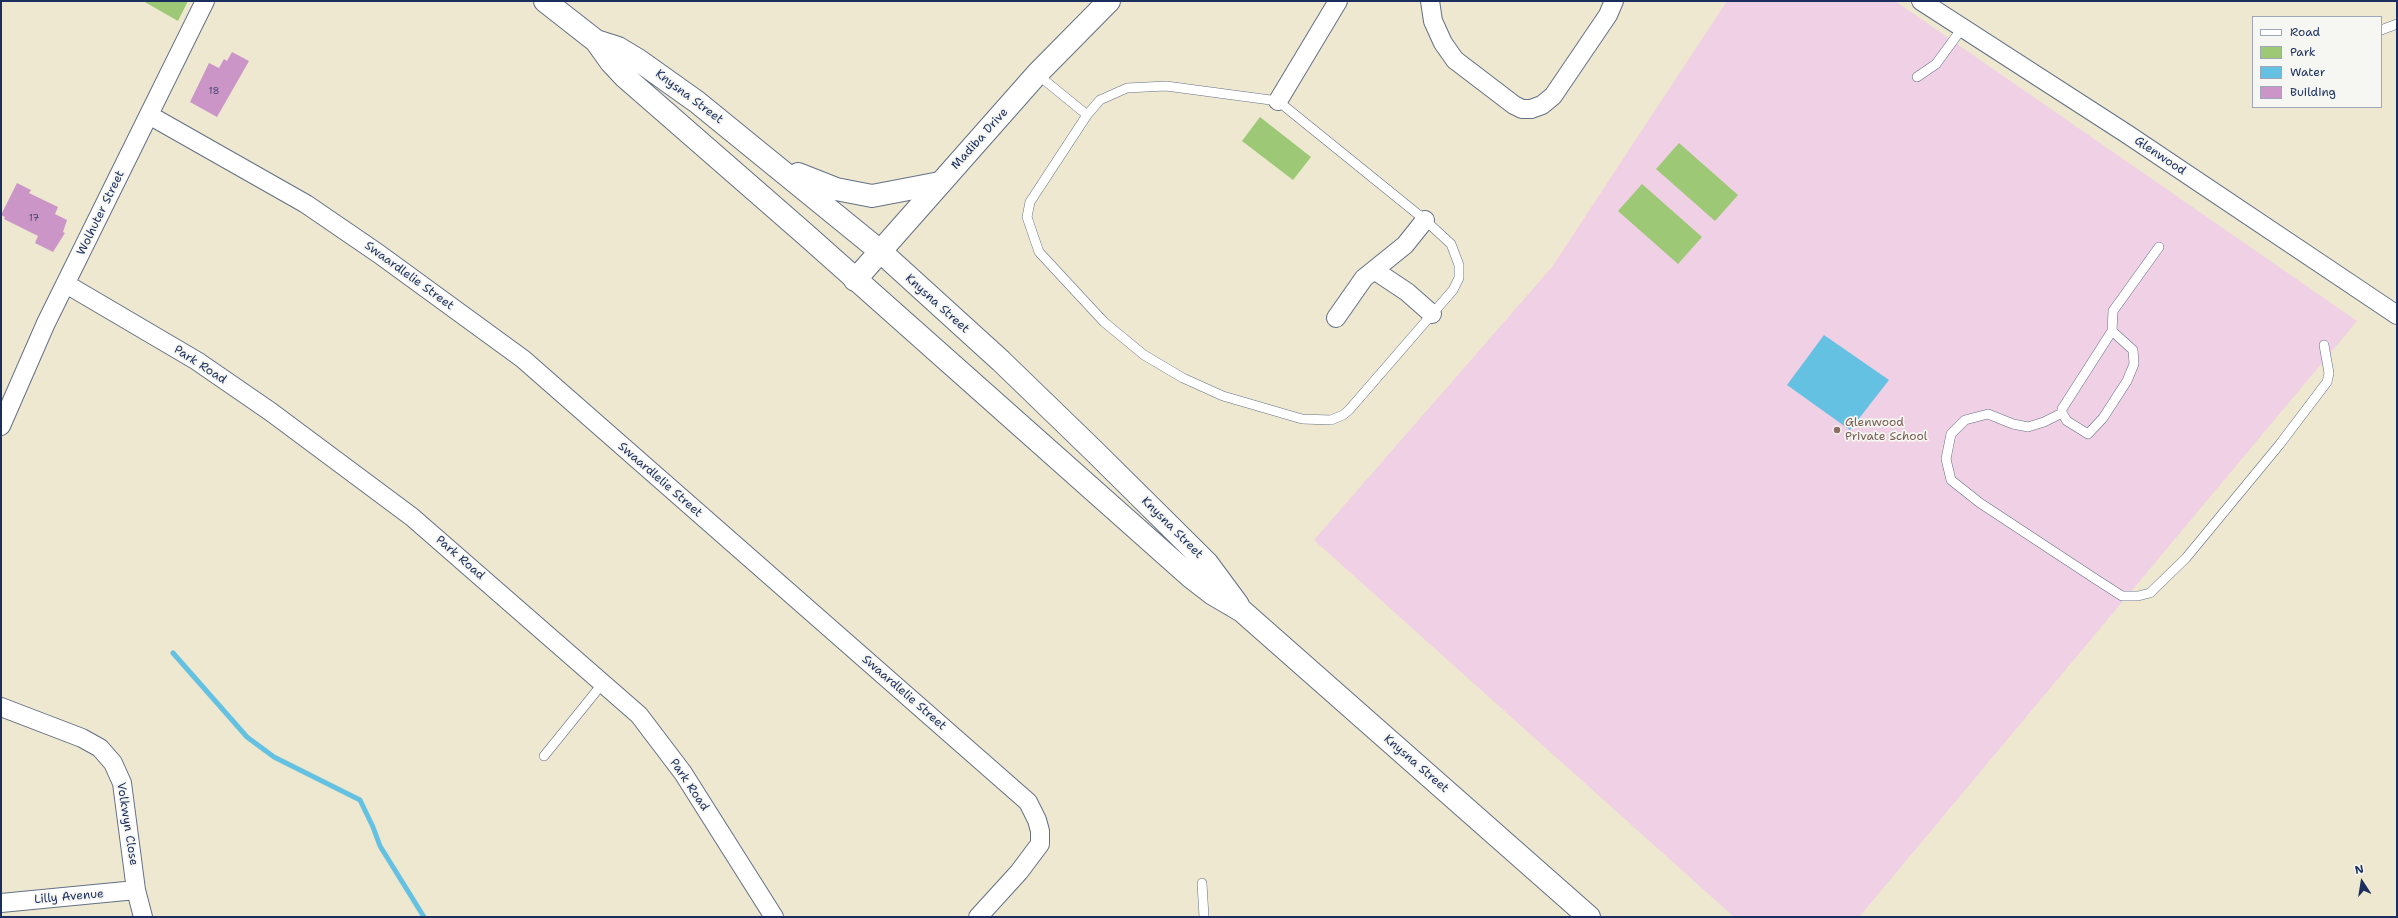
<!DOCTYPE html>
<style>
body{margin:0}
#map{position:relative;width:2398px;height:918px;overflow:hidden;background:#ede8cf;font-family:"Shantell Sans",sans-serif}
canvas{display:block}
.frame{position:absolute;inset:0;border:2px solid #1b2f5e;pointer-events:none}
.legend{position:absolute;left:2252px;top:16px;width:130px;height:92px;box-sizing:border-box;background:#f6f6f2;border:1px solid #9ea6b7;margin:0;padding:5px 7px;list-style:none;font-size:12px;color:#1b2f5e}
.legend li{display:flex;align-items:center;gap:8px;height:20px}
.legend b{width:20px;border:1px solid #9ea6b7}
.north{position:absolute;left:2342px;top:862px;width:40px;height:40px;-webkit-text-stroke:3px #f6f6f2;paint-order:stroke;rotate:348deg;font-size:11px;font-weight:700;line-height:16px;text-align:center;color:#1b2f5e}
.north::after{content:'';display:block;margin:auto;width:14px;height:18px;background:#1b2f5e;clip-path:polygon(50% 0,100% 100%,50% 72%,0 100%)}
</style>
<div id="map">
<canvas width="2398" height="918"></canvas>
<div class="frame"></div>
<ul class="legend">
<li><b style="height:5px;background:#fff"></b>Road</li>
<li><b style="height:11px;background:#9dc977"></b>Park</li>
<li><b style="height:11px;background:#64c1e2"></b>Water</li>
<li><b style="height:11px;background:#cb96c7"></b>Building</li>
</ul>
<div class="north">N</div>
</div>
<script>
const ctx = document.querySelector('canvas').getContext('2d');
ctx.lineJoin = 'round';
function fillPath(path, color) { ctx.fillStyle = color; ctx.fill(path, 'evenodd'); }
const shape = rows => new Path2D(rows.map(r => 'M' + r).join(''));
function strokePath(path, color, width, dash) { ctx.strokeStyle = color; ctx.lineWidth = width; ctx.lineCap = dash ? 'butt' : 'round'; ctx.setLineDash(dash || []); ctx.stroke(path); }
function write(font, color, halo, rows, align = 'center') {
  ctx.font = font + ' "Shantell Sans",sans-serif'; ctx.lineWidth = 3.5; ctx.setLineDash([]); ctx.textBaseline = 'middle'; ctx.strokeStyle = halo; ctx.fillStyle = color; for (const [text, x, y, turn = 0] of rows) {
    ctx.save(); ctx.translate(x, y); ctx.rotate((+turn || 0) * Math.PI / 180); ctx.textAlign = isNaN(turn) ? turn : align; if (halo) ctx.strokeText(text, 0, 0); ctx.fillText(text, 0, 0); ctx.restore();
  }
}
const built = shape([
 [1727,1,1895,1,2357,321,1859,917,1734,917,1314,540,1552,267]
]);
const green = shape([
 [143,1,188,1,178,21],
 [1260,117,1311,157,1293,180,1242,141],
 [1679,143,1738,195,1715,221,1656,169],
 [1642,184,1702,237,1678,264,1618,211]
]);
const water = shape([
 [1824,335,1889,380,1850,430,1787,385]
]);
const stream = shape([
 [173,653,247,737,274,757,360,800,373,827,380,846,424,917]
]);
const building = shape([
 [232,52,249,61,217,117,190,102,209,63,219,68,224,59,227,61],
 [17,183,31,190,29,193,58,207,55,214,67,220,63,232,65,233,53,252,35,243,38,236,4,219,5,217,1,215]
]);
const service = shape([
 [2381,30,2397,24],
 [1037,74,1087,115],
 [1917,77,1936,64,1963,27],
 [1166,86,1278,101,1425,220,1451,244,1459,265,1459,278,1453,290,1349,410,1343,415,1331,420,1302,419,1223,396,1183,378,1144,355,1104,322,1039,252,1027,217,1030,202,1087,115,1100,100,1127,88,1166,86],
 [2112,331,2133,350,2134,364,2127,381,2103,418,2088,434,2067,421,2062,413,2062,409,2112,331,2113,311,2159,247],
 [2062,413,2044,422,2028,427,2013,424,1988,414,1965,420,1951,434,1946,459,1951,480,1980,503,2097,580,2122,596,2138,596,2150,593,2186,558,2280,444,2327,382,2329,373,2324,345],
 [544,756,603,683],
 [1202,883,1204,917]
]);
const minor = shape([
 [1430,1,1433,21,1443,43,1455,60,1514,105,1522,109,1531,109,1542,105,1553,96,1608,15,1614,1],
 [1921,1,2127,134,2397,315],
 [1278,101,1338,1],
 [149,115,306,204,379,254,523,359,1028,802,1037,820,1040,831,1040,844,1019,872,978,917],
 [1425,220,1405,245,1374,270,1407,292,1432,314],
 [66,284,197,361,271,412,412,517,639,715,683,773,774,917],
 [1336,318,1364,278,1374,270],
 [1,426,46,323,205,1],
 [1,707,82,738,100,748,113,763,122,783,136,890,143,917],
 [1,903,136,890]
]);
const tertiary = shape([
 [855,280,1037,74,1109,1]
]);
const trunk = shape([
 [545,1,596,41,611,62,625,77,805,234,1191,577,1213,594,1242,611,1589,917],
 [596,41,618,48,638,60,697,102,880,251,1001,361,1095,452,1207,563,1238,605],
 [798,174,836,189,872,196,940,183]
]);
const markers = [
 [1837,430,4,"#8d6e63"]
];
const numberNames = [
 ["18",214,91],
 ["17",34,218]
];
const streetNames = [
 ["Knysna Street",689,97,37],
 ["Madiba Drive",980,139,-48],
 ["Glenwood",2160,156,34],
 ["Wolhuter Street",101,213,-64],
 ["Swaardlelie Street",409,276,36],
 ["Knysna Street",937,304,42],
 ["Park Road",200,365,33],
 ["Swaardlelie Street",660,480,41],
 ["Knysna Street",1172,528,45],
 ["Park Road",460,558,41],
 ["Swaardlelie Street",904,693,41],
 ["Knysna Street",1416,764,41],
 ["Park Road",689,785,56],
 ["Volkwyn Close",127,824,81],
 ["Lilly Avenue",69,897,-5]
];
const educationNames = [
 ["Glenwood",1845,423],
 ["Private School",1845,437]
];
fillPath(built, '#f0d0e4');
fillPath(green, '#9dc977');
fillPath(water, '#64c1e2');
strokePath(stream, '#64c1e2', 5);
fillPath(building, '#cb96c7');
strokePath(service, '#647086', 10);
strokePath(minor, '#647086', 20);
strokePath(tertiary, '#647086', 24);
strokePath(trunk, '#647086', 24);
strokePath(service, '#fff', 9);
strokePath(minor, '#fff', 18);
strokePath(tertiary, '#fff', 22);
strokePath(trunk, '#fff', 22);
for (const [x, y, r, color] of markers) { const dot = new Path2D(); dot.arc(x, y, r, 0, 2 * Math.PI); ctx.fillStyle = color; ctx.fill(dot); strokePath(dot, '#f6f6f2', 1.5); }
write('10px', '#474978', null, numberNames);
write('12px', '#1b2f5e', '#f6f6f2', streetNames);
write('12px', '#785e54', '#f6f6f2', educationNames, 'left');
</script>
